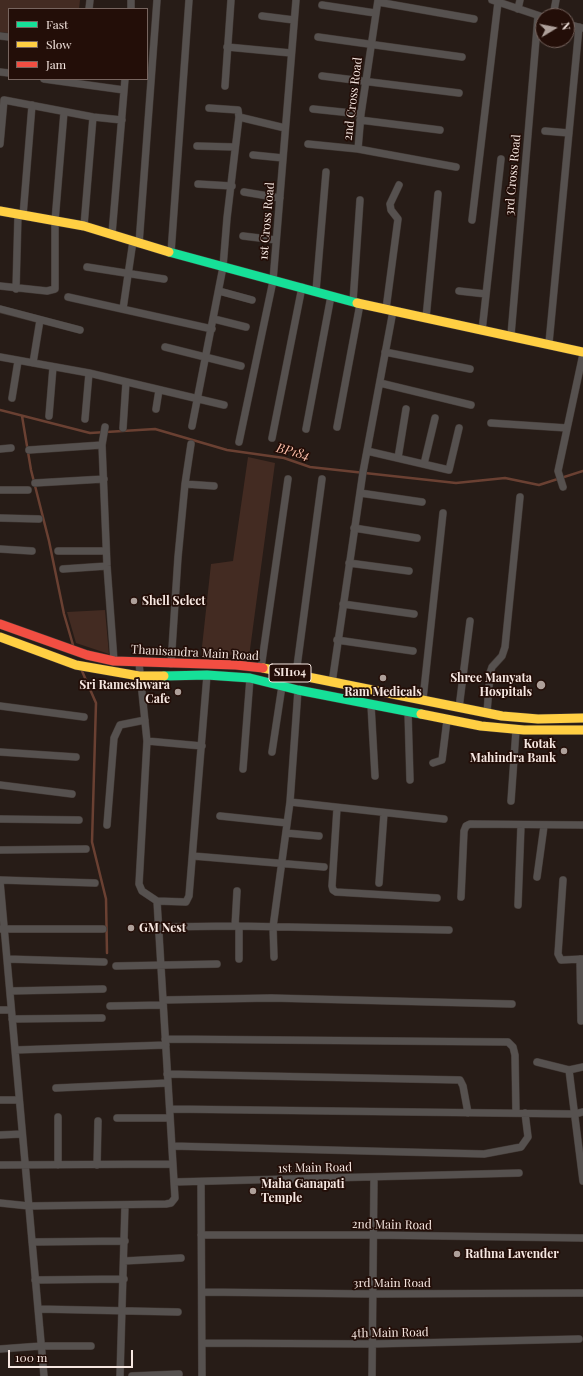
<!DOCTYPE html>
<style>
body{margin:0}
#map{position:relative;width:583px;height:1376px;overflow:hidden;background:#271c17;font-family:"Playfair Display",serif}
canvas{display:block}
.legend{position:absolute;left:8px;top:8px;width:140px;height:72px;box-sizing:border-box;background:#230e08;border:1px solid #77655f;margin:0;padding:5px 7px;list-style:none;font-size:12px;color:#f6e7e1}
.legend li{display:flex;align-items:center;gap:8px;height:20px}
.legend b{width:20px;border:1px solid #77655f}
.north{position:absolute;left:535px;top:8px;width:40px;height:40px;box-sizing:border-box;background:#230e08;border:1px solid #77655f;border-radius:50%;rotate:80deg;font-size:11px;font-weight:700;line-height:16px;text-align:center;color:#f6e7e1}
.north::after{content:'';display:block;margin:auto;width:14px;height:18px;background:#aea09a;clip-path:polygon(50% 0,100% 100%,50% 72%,0 100%)}
.scale{position:absolute;left:8px;top:1350px;width:125px;height:18px;box-sizing:border-box;border:2px solid #f6e7e1;border-top:0;padding-left:5px;font-size:12px;line-height:14px;white-space:nowrap;color:#f6e7e1;-webkit-text-stroke:3px #230e08;paint-order:stroke}
</style>
<div id="map">
<canvas width="583" height="1376"></canvas>
<ul class="legend">
<li><b style="height:5px;background:#16e098"></b>Fast</li>
<li><b style="height:5px;background:#ffcf43"></b>Slow</li>
<li><b style="height:5px;background:#f24e42"></b>Jam</li>
</ul>
<div class="north">N</div>
<div class="scale">100 m</div>
</div>
<script>
const ctx = document.querySelector('canvas').getContext('2d');
ctx.lineJoin = 'round';
function fillPath(path, color) { ctx.fillStyle = color; ctx.fill(path, 'evenodd'); }
const shape = rows => new Path2D(rows.map(r => 'M' + r).join(''));
function strokePath(path, color, width, dash) { ctx.strokeStyle = color; ctx.lineWidth = width; ctx.lineCap = dash ? 'butt' : 'round'; ctx.setLineDash(dash || []); ctx.stroke(path); }
function write(font, color, halo, rows, align = 'center') {
  ctx.font = font + ' "Playfair Display",serif'; ctx.lineWidth = 3.5; ctx.setLineDash([]); ctx.textBaseline = 'middle'; ctx.strokeStyle = halo; ctx.fillStyle = color; for (const [text, x, y, turn = 0] of rows) {
    ctx.save(); ctx.translate(x, y); ctx.rotate((+turn || 0) * Math.PI / 180); ctx.textAlign = isNaN(turn) ? turn : align; if (halo) ctx.strokeText(text, 0, 0); ctx.fillText(text, 0, 0); ctx.restore();
  }
}
const green = shape([
 [0,0,80,0,79,9,9,9,9,33,0,32],
 [248,457,275,463,249,657,222,654,201,656,211,564,233,561],
 [105,610,109,654,76,643,67,612]
]);
const stream = shape([
 [0,410,90,433,155,429,227,450,284,458,310,467,456,483,505,478,539,485,583,471],
 [22,416,31,470,49,541,64,614,73,645],
 [82,671,96,703,92,842,106,899,107,953]
]);
const street = shape([
 [492,0,543,17],
 [378,2,474,19],
 [322,5,375,13],
 [89,9,90,0],
 [131,9,131,0],
 [518,9,520,0],
 [262,16,294,20],
 [553,16,556,0],
 [567,24,582,28],
 [0,36,9,37],
 [318,37,462,57],
 [227,47,291,53],
 [0,72,9,73],
 [322,76,459,93],
 [44,79,124,90],
 [225,86,231,0],
 [313,109,361,114],
 [239,117,285,128],
 [360,120,440,130],
 [545,131,569,133],
 [0,144,4,100,93,117,122,120],
 [308,144,358,149,456,167],
 [197,146,235,147],
 [358,149,361,114,378,0],
 [253,155,283,158],
 [198,184,232,186],
 [244,192,280,198],
 [23,216,32,105],
 [472,220,498,2],
 [84,226,93,117],
 [112,234,125,79],
 [243,236,276,240],
 [139,244,157,0],
 [171,253,189,0],
 [87,267,164,279],
 [0,286,47,291,55,289,55,221,64,112],
 [16,289,18,215],
 [219,291,252,300],
 [316,291,326,172],
 [459,291,486,294],
 [68,297,212,329],
 [353,302,360,200],
 [0,309,80,330],
 [123,309,133,241],
 [386,309,398,219,391,210,390,204,399,185],
 [426,318,438,194],
 [214,319,246,327],
 [482,331,501,159],
 [511,335,538,16],
 [549,343,579,27],
 [165,347,241,366],
 [385,352,470,369],
 [0,357,89,373,224,405],
 [33,363,40,320],
 [380,383,471,405],
 [12,398,18,361],
 [156,409,159,390],
 [49,416,53,367],
 [85,419,89,373],
 [491,423,567,428],
 [192,426,223,267,227,218,239,117,238,110,209,108],
 [105,427,102,445,107,566,114,661],
 [337,427,360,304],
 [123,428,126,382],
 [306,429,331,296],
 [272,438,302,287],
 [239,442,273,281,296,0],
 [0,449,11,448],
 [29,450,102,445],
 [367,451,449,470,459,428],
 [398,458,406,409],
 [424,464,435,418],
 [35,483,104,479],
 [185,484,214,486],
 [563,487,558,471,583,354],
 [0,490,28,490],
 [360,493,422,502],
 [0,518,39,519],
 [354,528,417,538],
 [0,549,32,551],
 [58,551,106,551],
 [349,563,409,571],
 [63,569,107,566],
 [343,604,414,614],
 [337,640,413,651],
 [139,663,147,741,139,884,142,891,157,901,186,902,189,896,207,675],
 [171,664,178,557,185,484,191,444],
 [261,668,288,479],
 [296,674,322,479],
 [332,683,363,472,393,311],
 [423,699,443,513],
 [371,705,375,776],
 [0,706,84,717],
 [459,708,470,621],
 [408,712,410,780],
 [487,713,490,673,492,667,502,656,505,647,520,497],
 [147,741,202,746],
 [0,752,76,757],
 [272,752,282,686],
 [433,763,442,760,447,720],
 [243,769,250,678],
 [0,785,72,794],
 [511,801,516,730],
 [290,802,444,819],
 [337,808,332,886,333,890,336,892,437,898],
 [220,816,287,823],
 [0,819,79,820],
 [107,825,114,738,120,725,145,720],
 [286,833,319,836],
 [0,850,86,849],
 [193,856,324,867],
 [537,877,544,826],
 [0,880,95,883],
 [563,880,558,954,561,960,583,959],
 [0,881,44,1376],
 [379,883,384,813],
 [461,897,464,831,466,826,470,824,583,825],
 [518,905,521,825],
 [235,926,237,891],
 [158,927,235,926,449,930],
 [0,929,103,929],
 [274,957,273,927,290,802,298,690],
 [7,959,104,962],
 [239,959,239,926],
 [580,959,581,1021],
 [116,966,217,964],
 [10,991,103,989],
 [163,1000,271,998,512,1004],
 [110,1006,163,1005],
 [0,1010,11,1010],
 [12,1019,102,1018],
 [165,1039,508,1042,513,1047,515,1055,516,1113],
 [15,1050,166,1045],
 [537,1062,569,1070],
 [583,1067,569,1070,583,1181],
 [167,1074,460,1080,463,1086,468,1113],
 [56,1088,168,1083],
 [0,1100,19,1100],
 [170,1109,575,1114,583,1112],
 [117,1118,170,1118],
 [0,1135,22,1134],
 [172,1146,484,1154,521,1147,528,1137,525,1113],
 [0,1165,173,1164],
 [58,1165,58,1117],
 [97,1165,98,1121],
 [174,1182,519,1173],
 [201,1182,202,1376],
 [0,1203,29,1206,166,1204,171,1203,175,1198,157,901],
 [201,1235,373,1235,583,1238],
 [32,1242,125,1241],
 [124,1261,181,1258],
 [35,1280,124,1279],
 [202,1292,372,1294,583,1293],
 [38,1309,178,1312],
 [202,1343,372,1344,579,1339],
 [0,1349,41,1346,91,1346],
 [120,1376,125,1205],
 [132,1376,179,1374],
 [372,1376,374,1177]
]);
const fast = shape([
 [169,252,357,303],
 [164,676,207,675,250,678,298,690,421,714]
]);
const slow = shape([
 [0,211,84,226,169,252],
 [357,303,583,352],
 [0,637,76,665,139,676,164,676],
 [263,668,502,716,538,719,583,718],
 [421,714,481,726,524,730,583,730]
]);
const jam = shape([
 [0,624,87,655,114,661,236,665,263,668]
]);
const markers = [
 [134,601,4,"#aea09a"],
 [383,678,4,"#aea09a"],
 [541,685,5,"#aea09a"],
 [178,692,4,"#aea09a"],
 [564,751,4,"#aea09a"],
 [131,928,4,"#aea09a"],
 [253,1191,4,"#aea09a"],
 [457,1254,4,"#aea09a"]
];
const shields = [
 [290,673,42]
];
const shieldNames = [
 ["SH104",290,673]
];
const streetNames = [
 ["2nd Cross Road",353,99,-83],
 ["3rd Cross Road",513,175,-85],
 ["1st Cross Road",267,221,-85],
 ["Thanisandra Main Road",195,653,3],
 ["1st Main Road",315,1168,-1],
 ["2nd Main Road",392,1225,1],
 ["3rd Main Road",392,1283],
 ["4th Main Road",390,1333,-1]
];
const poiNames = [
 ["Shell Select",142,601],
 ["Shree Manyata",532,678,"right"],
 ["Hospitals",532,692,"right"],
 ["Sri Rameshwara",170,685,"right"],
 ["Cafe",170,699,"right"],
 ["Ram Medicals",383,692,"center"],
 ["Kotak",556,744,"right"],
 ["Mahindra Bank",556,758,"right"],
 ["GM Nest",139,928],
 ["Maha Ganapati",261,1184],
 ["Temple",261,1198],
 ["Rathna Lavender",465,1254]
];
const waterNames = [
 ["BP184",293,452,14]
];
fillPath(green, '#432b22');
strokePath(stream, '#6a4032', 2.5);
strokePath(street, '#423935', 8);
strokePath(fast, '#423935', 10);
strokePath(slow, '#423935', 10);
strokePath(jam, '#423935', 10);
strokePath(street, '#56514f', 7);
strokePath(fast, '#16e098', 9);
strokePath(slow, '#ffcf43', 9);
strokePath(jam, '#f24e42', 9);
for (const [x, y, r, color] of markers) { const dot = new Path2D(); dot.arc(x, y, r, 0, 2 * Math.PI); ctx.fillStyle = color; ctx.fill(dot); strokePath(dot, '#230e08', 1.5); }
for (const [x, y, w] of shields) { const box = new Path2D(); box.roundRect(x - w / 2, y - 9, w, 18, 3); ctx.fillStyle = '#230e08'; ctx.fill(box); strokePath(box, '#f6e7e1', 1); }
write('bold 11px', '#f6e7e1', null, shieldNames);
write('12px', '#f6e7e1', '#230e08', streetNames);
write('bold 12px', '#f6e7e1', '#230e08', poiNames, 'left');
write('italic 13px', '#fdbfaa', '#230e08', waterNames);
</script>
